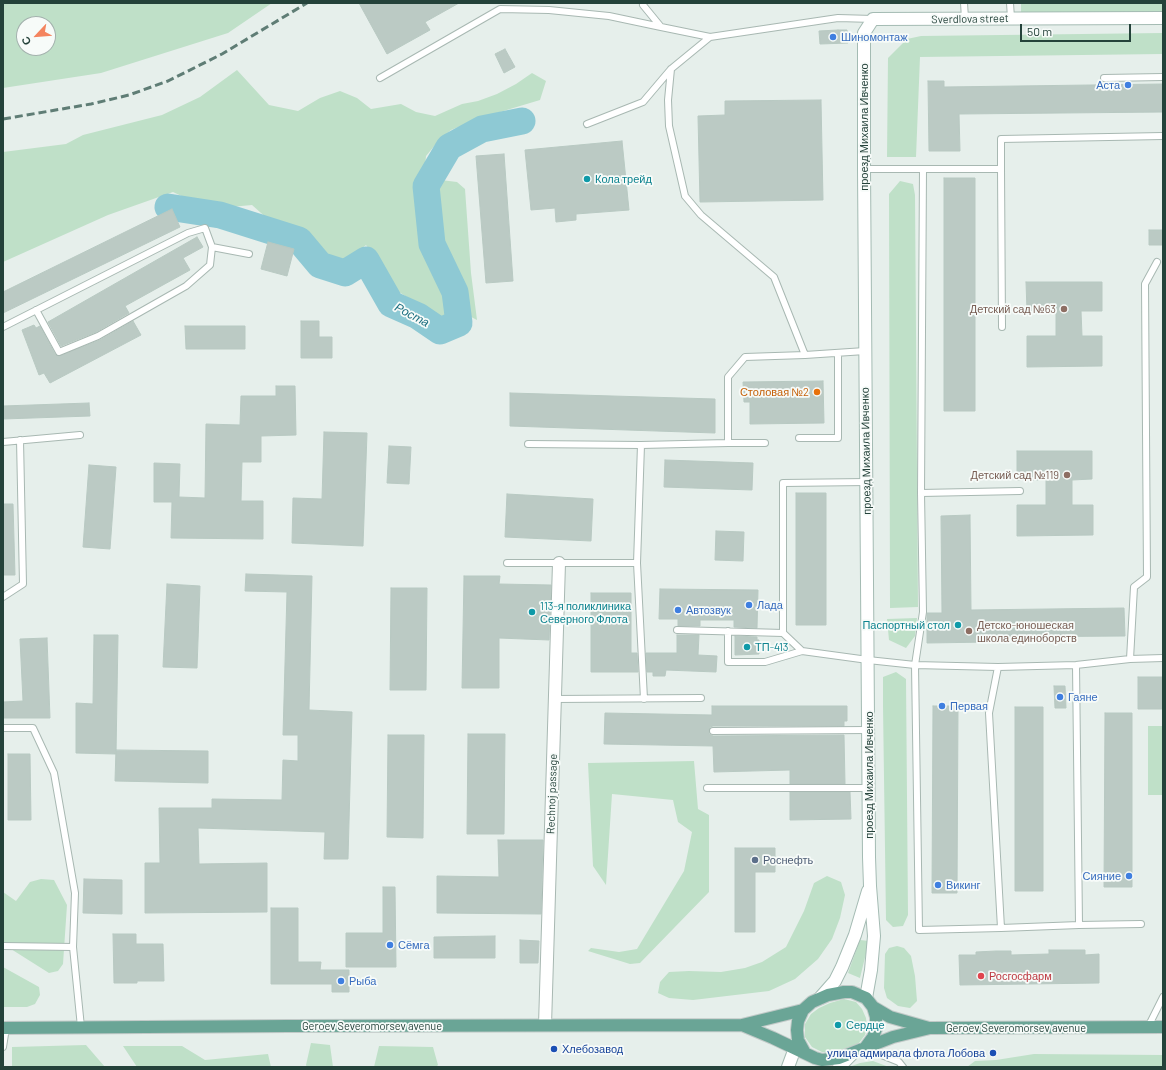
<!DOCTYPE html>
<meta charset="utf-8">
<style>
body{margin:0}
#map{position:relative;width:1166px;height:1070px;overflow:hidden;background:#e6efeb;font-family:Barlow,sans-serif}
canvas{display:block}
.frame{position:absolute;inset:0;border:4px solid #24423a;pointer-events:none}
.north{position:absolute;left:16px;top:16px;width:40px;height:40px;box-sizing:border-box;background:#f7fbf9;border:1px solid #a3b1ad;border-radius:50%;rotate:244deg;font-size:11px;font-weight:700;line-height:16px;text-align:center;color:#24423a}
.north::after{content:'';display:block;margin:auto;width:14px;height:18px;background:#f4845f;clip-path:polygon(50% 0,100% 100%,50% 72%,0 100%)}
.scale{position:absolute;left:1020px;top:24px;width:111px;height:18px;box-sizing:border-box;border:2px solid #24423a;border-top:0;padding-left:5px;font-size:12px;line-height:14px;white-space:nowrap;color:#24423a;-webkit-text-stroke:3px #f7fbf9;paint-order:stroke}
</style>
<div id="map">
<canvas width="1166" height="1070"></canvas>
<div class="frame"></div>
<div class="north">С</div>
<div class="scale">50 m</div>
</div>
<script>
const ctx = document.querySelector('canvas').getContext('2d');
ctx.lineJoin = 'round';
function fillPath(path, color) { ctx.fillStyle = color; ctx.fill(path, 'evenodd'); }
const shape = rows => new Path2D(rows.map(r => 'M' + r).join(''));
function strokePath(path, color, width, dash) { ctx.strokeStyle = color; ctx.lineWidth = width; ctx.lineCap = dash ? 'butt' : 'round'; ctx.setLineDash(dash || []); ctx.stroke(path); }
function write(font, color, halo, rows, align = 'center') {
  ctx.font = font + ' Barlow,sans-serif'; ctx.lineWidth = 3.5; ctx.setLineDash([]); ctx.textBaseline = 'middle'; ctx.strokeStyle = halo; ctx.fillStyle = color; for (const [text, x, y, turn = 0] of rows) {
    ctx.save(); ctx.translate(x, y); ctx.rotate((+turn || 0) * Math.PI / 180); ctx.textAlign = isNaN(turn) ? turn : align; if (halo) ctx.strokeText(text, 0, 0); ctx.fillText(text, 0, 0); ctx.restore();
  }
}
const green = shape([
 [3,3,272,3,228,33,101,73,3,88],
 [24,24,48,24,48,48,24,48],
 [1021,3,1163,3,1163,12,1021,15],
 [1163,33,1163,54,920,57,916,157,887,157,888,58,907,39,921,36],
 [237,70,269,105,298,111,320,98,340,91,357,98,371,109,401,104,416,112,435,116,462,104,478,101,497,94,516,84,532,73,546,81,540,100,480,118,451,130,440,139,426,156,425,167,430,174,441,180,457,182,465,189,471,273,477,320,444,303,448,319,427,310,399,292,366,245,345,263,322,253,309,237,279,229,252,205,209,209,173,192,108,215,3,262,3,152,66,144,83,135,162,115,200,97],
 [900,181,913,184,915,195,918,607,890,608,889,194],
 [917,618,915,636,906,648,889,640,887,619],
 [896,672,906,679,908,915,903,926,893,927,886,920,883,706,883,677],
 [1148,726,1163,726,1163,795,1148,795],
 [694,761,698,809,709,815,709,892,640,963,630,964,588,951,591,948,619,952,637,949,684,871,692,832,678,822,673,800,612,794,606,885,593,866,588,763],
 [827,876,841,882,845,895,840,918,832,939,818,959,795,979,769,991,693,1000,669,998,658,993,660,982,669,972,689,971,721,972,745,968,762,962,786,947,804,911,814,883],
 [41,879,54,880,67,905,63,964,58,971,49,973,3,944,3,892,16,901,30,882],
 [860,940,869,941,860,978,848,973],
 [897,946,904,948,911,956,915,976,917,1001,910,1008,898,1006,887,998,884,988,885,954,889,948],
 [3,967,39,987,40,995,35,1004,27,1007,3,1007],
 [844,999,856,1002,862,1009,866,1018,867,1027,865,1035,859,1043,850,1047,830,1053,822,1052,812,1047,805,1037,805,1024,811,1014,819,1008,830,1003],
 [311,1043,330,1045,333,1067,307,1067,306,1065],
 [86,1045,105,1067,12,1067,12,1047],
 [123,1046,182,1046,205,1060,268,1054,271,1067,137,1067],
 [379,1046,433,1047,438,1065,436,1067,374,1067],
 [1034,1054,1163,1055,1163,1067,967,1067,975,1061,996,1060],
 [873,1061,889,1067,849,1067,860,1063]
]);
const river = shape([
 [168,207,220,215,299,240,320,265,345,273,366,260,391,304,418,316,440,331,459,323,455,292,432,244,426,186,449,147,482,129,522,121]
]);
const building = shape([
 [359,3,459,3,425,22,430,30,387,54,359,3],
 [838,30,847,30,848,43,820,44,819,31,838,30],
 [505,49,515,67,504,73,495,54,505,49],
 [928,81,944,81,944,87,1163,84,1163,112,959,114,960,151,929,151,928,81],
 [821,100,823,200,700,202,698,116,725,115,725,101,821,100],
 [622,141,629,210,576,214,576,220,556,222,555,208,531,210,525,150,622,141],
 [504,154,513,281,486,283,476,156,504,154],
 [944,178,975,178,975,411,944,411,944,178],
 [172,209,180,227,3,313,3,292,172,209],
 [1149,230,1163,230,1163,245,1149,245,1149,230],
 [197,237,203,247,183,258,190,270,125,306,129,313,96,332,61,346,48,322,197,237],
 [268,242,294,249,287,276,261,269,268,242],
 [1026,282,1102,282,1102,311,1081,311,1082,336,1102,336,1102,366,1027,367,1027,336,1056,336,1056,311,1027,311,1026,282],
 [133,321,141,335,50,383,44,373,39,375,22,330,34,325,36,328,40,326,55,354,59,356,100,340,133,321],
 [301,321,319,321,319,337,332,337,332,358,301,358,301,321],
 [185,326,245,326,245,349,186,349,185,326],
 [823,381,824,423,750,424,750,402,744,402,743,382,823,381],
 [276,386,295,386,296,435,261,436,261,462,242,462,241,501,263,501,263,539,171,538,172,502,154,502,154,463,180,464,179,497,205,498,206,424,240,425,241,396,276,396,276,386],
 [510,393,715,399,715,433,510,426,510,393],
 [89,403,90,416,3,419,3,406,89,403],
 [324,432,367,433,363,546,292,543,293,498,322,499,324,432],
 [389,446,411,447,409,484,387,483,389,446],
 [1017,451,1092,451,1092,479,1072,480,1072,505,1093,505,1093,535,1017,536,1017,505,1046,505,1046,480,1017,480,1017,451],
 [665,460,753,463,752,490,664,487,665,460],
 [89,465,116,467,110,549,83,547,89,465],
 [796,493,826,493,826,625,796,625,796,493],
 [507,494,593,499,591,541,505,537,507,494],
 [3,504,13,504,15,575,3,575,3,504],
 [970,515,971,610,1124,608,1125,636,989,637,989,642,927,643,927,613,942,613,941,516,970,515],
 [716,531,744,532,743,561,715,560,716,531],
 [246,574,312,576,309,710,352,712,348,859,324,859,325,832,198,828,199,864,267,863,267,912,145,913,145,863,160,863,159,808,212,808,212,799,282,800,283,760,298,761,298,735,283,735,287,592,245,591,246,574],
 [464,576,500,576,499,584,551,585,549,640,499,638,499,688,462,688,464,576],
 [167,584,200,586,197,668,163,667,167,584],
 [391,588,427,588,426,690,390,690,391,588],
 [660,589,758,590,757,628,734,627,734,620,700,620,700,626,678,626,678,619,659,619,660,589],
 [591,593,631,593,631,653,637,653,638,672,591,672,591,593],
 [94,635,118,635,116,754,76,753,76,703,93,704,94,635],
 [677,635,699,635,698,655,717,656,716,672,666,670,665,676,653,676,653,672,647,672,646,653,677,653,677,635],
 [735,636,757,637,757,640,759,640,759,654,735,655,735,636],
 [47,638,50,718,3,718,3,702,23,701,20,639,47,638],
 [1138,677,1163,677,1163,709,1138,709,1138,677],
 [1054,686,1065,686,1066,708,1055,708,1054,686],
 [712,706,847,706,847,721,844,721,844,726,713,726,710,727,709,731,709,734,713,736,844,735,845,784,790,784,790,770,714,772,713,746,604,744,605,713,712,715,712,706],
 [933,706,958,706,957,893,932,893,933,706],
 [1015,707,1043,707,1043,891,1015,891,1015,707],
 [1105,713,1132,713,1132,887,1104,887,1105,713],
 [468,734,505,734,504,834,467,834,468,734],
 [388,735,424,735,423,838,387,837,388,735],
 [116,750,208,751,208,783,115,781,116,750],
 [8,754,30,754,31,820,8,820,8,754],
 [790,792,850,792,851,819,790,820,790,792],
 [498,840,543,840,541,914,437,913,437,876,499,877,498,840],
 [735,848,775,848,775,872,755,872,755,932,735,932,735,848],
 [84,879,122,880,122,914,83,913,84,879],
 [383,887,395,887,396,967,346,967,346,933,383,933,383,887],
 [271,908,298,908,298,962,321,962,320,970,349,970,349,992,332,992,332,984,271,984,271,908],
 [113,934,136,934,136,944,163,944,164,981,137,981,137,983,114,983,113,934],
 [495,936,495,958,434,958,434,937,495,936],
 [520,940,539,941,538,963,520,963,520,940],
 [1049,950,1085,950,1085,955,1099,954,1099,983,960,985,959,955,976,955,976,952,996,951,1011,951,1011,955,1049,954,1049,950]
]);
const lane = shape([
 [964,3,965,18],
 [1010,3,1011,18],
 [643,5,661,27,710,37],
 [671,69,668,100,669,126,685,196,701,215,774,277,805,355,865,351],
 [380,78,500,9,549,10,609,16,661,27],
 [1104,78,1163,77],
 [587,124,643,102,671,69,710,37,838,18,873,19],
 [864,169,923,169],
 [1001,169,1002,327],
 [36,310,59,352,98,336,186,286,210,265,212,247],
 [3,327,188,233,205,228,212,247,249,254],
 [799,438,838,438,838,353],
 [3,442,80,435],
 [728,443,765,443],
 [528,444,641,445,728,443,728,377,745,357,805,355],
 [921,493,1020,491],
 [507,563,637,563,641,445],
 [637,563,644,699],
 [3,597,23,584,20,440],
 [677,630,783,633,802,651,868,660,915,665,923,612,921,493,923,169,1001,169,1001,139,1163,136],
 [728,631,728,662,765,662,802,651],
 [783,633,783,483,867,482],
 [1130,659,1134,587,1147,577,1145,284,1157,262],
 [1076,665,1079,925,1001,928,919,930,915,665,998,667,1076,665,1130,659,1163,658],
 [998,667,989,713,1001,928],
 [555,699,701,698],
 [3,728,33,728,54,773,75,893,73,947],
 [713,731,868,730],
 [707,788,869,788],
 [1079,925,1141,924],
 [3,946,73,947,81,1027],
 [1148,1027,1163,997],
 [3,1047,6,1028],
 [861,1053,879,1054,899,1062,903,1067]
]);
const street = shape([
 [545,1025,559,563]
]);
const secondary = shape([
 [820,998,835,981,842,967,855,935,868,891],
 [866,998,871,970,874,936,870,886,869,857,864,169,864,33,873,19,1163,18],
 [788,1067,798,1040],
 [839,1067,852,1054]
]);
const primary = shape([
 [873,1007,890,1017,929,1028],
 [742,1025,773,1038,815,1058,822,1060,839,1058,893,1037,930,1028,1163,1027],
 [3,1028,288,1026,742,1025,803,1010],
 [805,1053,798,1040,797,1030,798,1021,803,1010,812,1002,828,995,844,992,852,992,866,998,873,1007,876,1017,876,1029,873,1037,865,1048]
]);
const rail = shape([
 [3,119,91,104,129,95,168,81,222,54,307,3]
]);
const markers = [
 [833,37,4,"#3f7fe0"],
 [1128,85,4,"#3f7fe0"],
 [587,179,4,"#0f9aa8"],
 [1064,309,4,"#8d6e63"],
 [817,392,4,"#e8710a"],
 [1067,475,4,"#8d6e63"],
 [749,605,4,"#3f7fe0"],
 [678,610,4,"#3f7fe0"],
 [532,612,4,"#0f9aa8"],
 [958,625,4,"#0f9aa8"],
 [969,631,4,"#8d6e63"],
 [747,647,4,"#0f9aa8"],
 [1060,697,4,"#3f7fe0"],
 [942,706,4,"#3f7fe0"],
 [755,860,4,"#5c6f8a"],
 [1129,876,4,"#3f7fe0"],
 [938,885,4,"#3f7fe0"],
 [390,945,4,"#3f7fe0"],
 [981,976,4,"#e0444e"],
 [341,981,4,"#3f7fe0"],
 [838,1025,4,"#0f9aa8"],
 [554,1049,4,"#1a4fb4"],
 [993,1053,4,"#1a4fb4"]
];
const streetNames = [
 ["Sverdlova street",970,19,-1],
 ["проезд Михаила Ивченко",864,127,-90],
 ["проезд Михаила Ивченко",866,451,-91],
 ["проезд Михаила Ивченко",869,775,-90],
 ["Rechnoj passage",552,794,-88],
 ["Geroev Severomorsev avenue",372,1026],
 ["Geroev Severomorsev avenue",1016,1028]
];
const shopNames = [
 ["Шиномонтаж",841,37],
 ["Аста",1120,85,"right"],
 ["Лада",757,605],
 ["Автозвук",686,610],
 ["Гаяне",1068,697],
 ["Первая",950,706],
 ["Сияние",1121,876,"right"],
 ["Викинг",946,885],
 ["Сёмга",398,945],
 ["Рыба",349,981]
];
const cultureNames = [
 ["Кола трейд",595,179],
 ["113-я поликлиника",540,606],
 ["Северного Флота",540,619],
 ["Паспортный стол",950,625,"right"],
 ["ТП-413",755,647],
 ["Сердце",846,1025]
];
const educationNames = [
 ["Детский сад №63",1056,309],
 ["Детский сад №119",1059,475],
 ["Детско-юношеская",977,625,"left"],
 ["школа единоборств",977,638,"left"]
];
const foodNames = [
 ["Столовая №2",809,392]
];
const serviceNames = [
 ["Роснефть",763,860]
];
const healthNames = [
 ["Росгосфарм",989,976]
];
const transitNames = [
 ["Хлебозавод",562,1049],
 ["улица адмирала флота Лобова",985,1053,"right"]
];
const waterNames = [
 ["Роста",412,315,28]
];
fillPath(green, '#bfe0c8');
strokePath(river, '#8ec9d4', 27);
fillPath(building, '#bbcac4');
strokePath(building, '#b8c9c2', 1);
strokePath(lane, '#a8b8b2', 8);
strokePath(street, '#a8b8b2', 14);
strokePath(secondary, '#a4bbb3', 14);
strokePath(primary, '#c2cac8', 14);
strokePath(lane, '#fff', 6);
strokePath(street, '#fff', 12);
strokePath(secondary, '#fff', 12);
strokePath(primary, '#6aa596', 12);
strokePath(rail, '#5f7d75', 3, [8, 4]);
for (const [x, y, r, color] of markers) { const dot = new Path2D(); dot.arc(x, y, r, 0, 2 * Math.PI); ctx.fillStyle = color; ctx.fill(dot); strokePath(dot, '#f7fbf9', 1.5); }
write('11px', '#24423a', '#f7fbf9', streetNames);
write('11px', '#366cbe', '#f7fbf9', shopNames, 'left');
write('11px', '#0d838f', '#f7fbf9', cultureNames, 'left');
write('11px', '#785e54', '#f7fbf9', educationNames, 'right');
write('11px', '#c56008', '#f7fbf9', foodNames, 'right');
write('11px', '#4e5e75', '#f7fbf9', serviceNames, 'left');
write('11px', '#be3a42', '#f7fbf9', healthNames, 'left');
write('11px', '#164399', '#f7fbf9', transitNames, 'left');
write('italic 12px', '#1c6f80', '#f7fbf9', waterNames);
</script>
